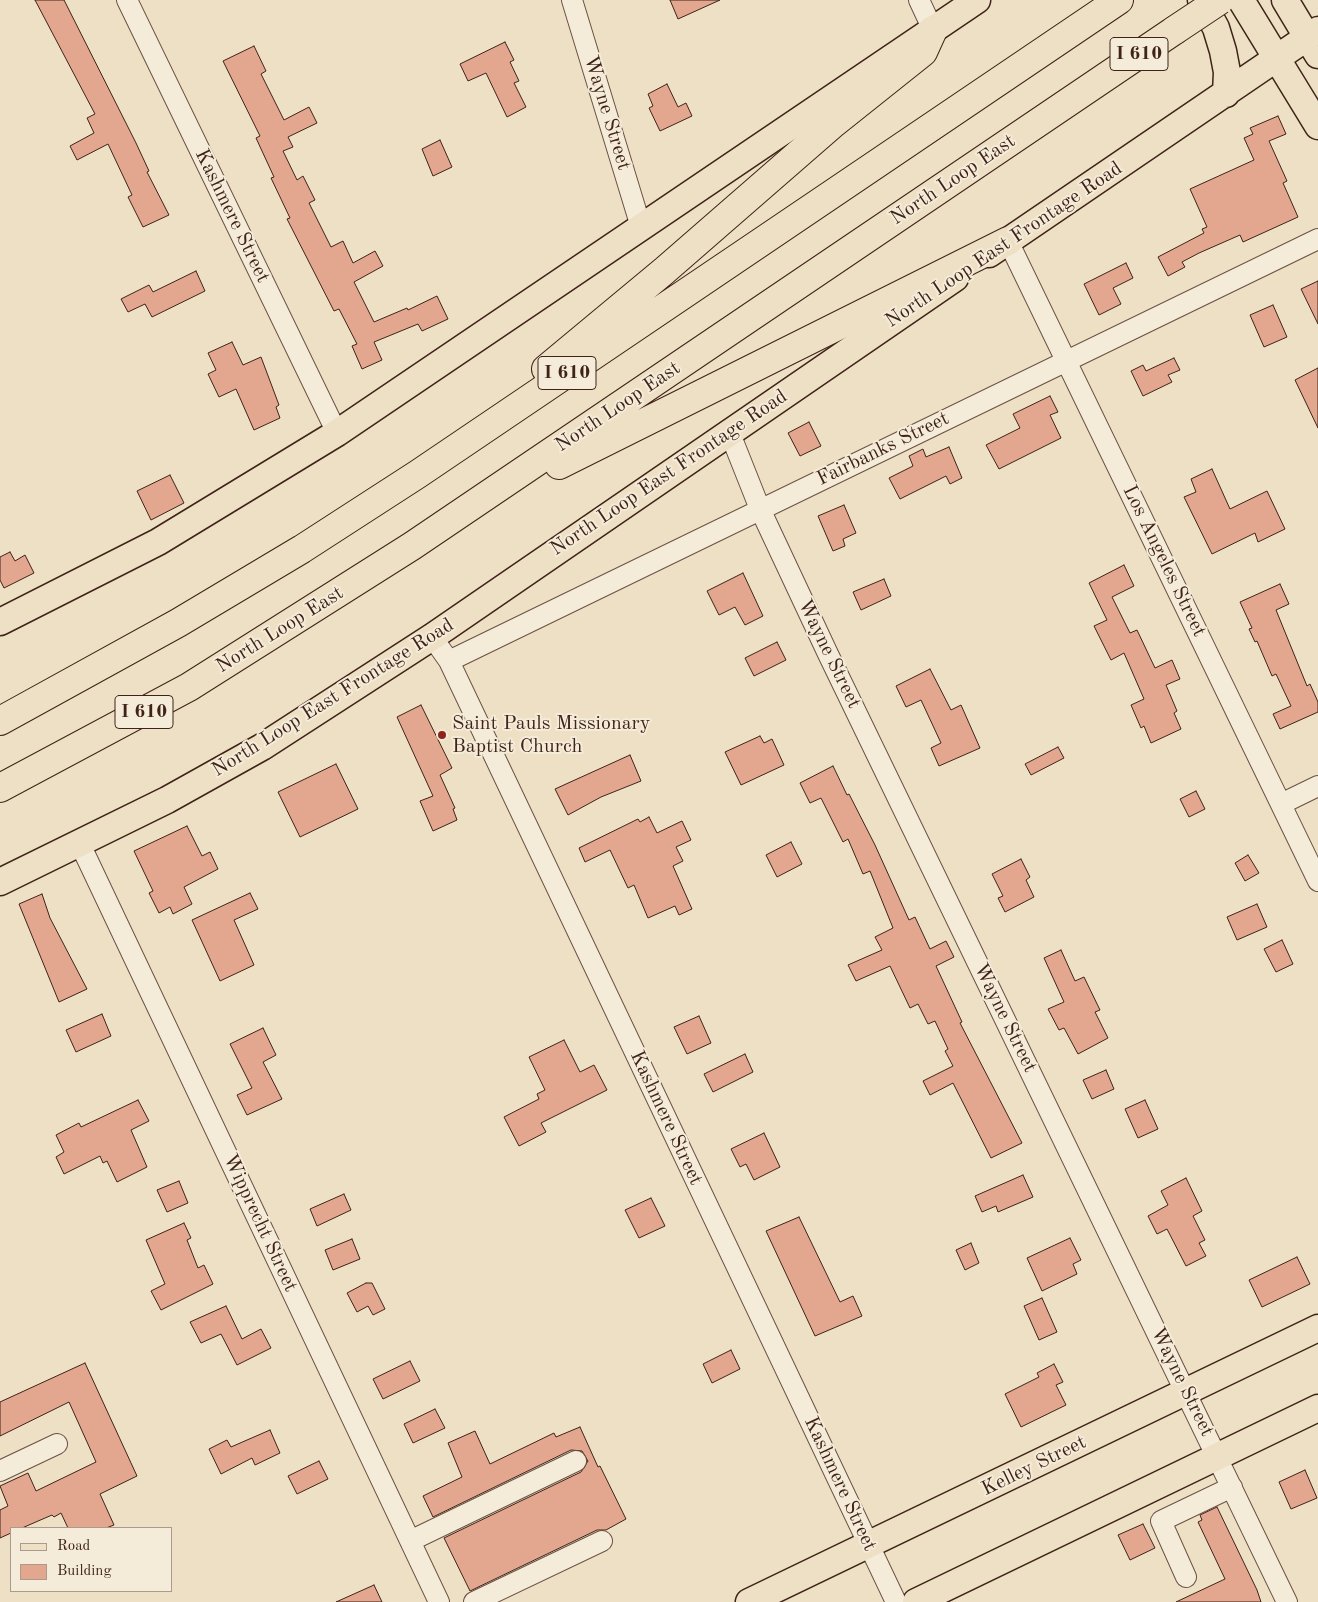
<!DOCTYPE html>
<style>
body{margin:0}
#map{position:relative;width:1318px;height:1602px;overflow:hidden;background:#eee0c5;font-family:"Old Standard TT",serif}
canvas{display:block}
.legend{position:absolute;left:10px;top:1527px;width:162px;height:65px;box-sizing:border-box;background:#f4ebd9;border:1px solid #ac9b8c;margin:0;padding:6px 9px;list-style:none;font-size:15px;color:#3f2319}
.legend li{display:flex;align-items:center;gap:10px;height:25px}
.legend b{width:25px;border:1px solid #ac9b8c}
</style>
<div id="map">
<canvas width="1318" height="1602"></canvas>
<ul class="legend">
<li><b style="height:6px;background:#eee0c5"></b>Road</li>
<li><b style="height:14px;background:#e2a78e"></b>Building</li>
</ul>
</div>
<script>
const ctx = document.querySelector('canvas').getContext('2d');
ctx.lineJoin = 'round';
function fillPath(path, color) { ctx.fillStyle = color; ctx.fill(path, 'evenodd'); }
const shape = rows => new Path2D(rows.map(r => 'M' + r).join(''));
function strokePath(path, color, width, dash) { ctx.strokeStyle = color; ctx.lineWidth = width; ctx.lineCap = dash ? 'butt' : 'round'; ctx.setLineDash(dash || []); ctx.stroke(path); }
function write(font, color, halo, rows, align = 'center') {
  ctx.font = font + ' "Old Standard TT",serif'; ctx.lineWidth = 4; ctx.setLineDash([]); ctx.textBaseline = 'middle'; ctx.strokeStyle = halo; ctx.fillStyle = color; for (const [text, x, y, turn = 0] of rows) {
    ctx.save(); ctx.translate(x, y); ctx.rotate((+turn || 0) * Math.PI / 180); ctx.textAlign = isNaN(turn) ? turn : align; if (halo) ctx.strokeText(text, 0, 0); ctx.fillText(text, 0, 0); ctx.restore();
  }
}
const building = shape([
 [35,0,64,0,136,143,149,171,147,172,169,215,143,227,128,197,132,195,108,144,77,160,70,146,94,133,87,118,95,114,35,0],
 [670,0,720,0,678,19,670,0],
 [505,42,514,60,510,62,519,81,514,83,526,107,507,117,486,73,468,81,460,64,505,42],
 [254,46,266,71,261,74,284,120,309,107,317,123,288,137,293,147,283,151,297,180,303,176,315,200,309,203,331,247,343,241,353,263,375,251,383,266,354,282,374,322,407,308,408,310,437,296,448,319,422,331,418,324,374,342,382,360,362,369,352,346,357,344,339,309,334,311,287,219,290,218,271,178,274,177,256,138,260,136,223,61,254,46],
 [667,84,678,107,686,103,692,116,660,131,649,108,653,106,648,94,667,84],
 [1278,116,1286,134,1269,141,1287,181,1283,183,1298,217,1243,242,1240,235,1199,253,1182,262,1185,267,1168,276,1158,257,1204,233,1202,229,1207,227,1190,189,1254,160,1244,138,1253,134,1250,128,1278,116],
 [440,140,452,167,433,176,422,149,440,140],
 [1126,263,1133,278,1113,288,1121,304,1099,315,1084,284,1126,263],
 [196,271,205,291,152,317,145,304,128,312,121,299,149,285,153,292,196,271],
 [1318,281,1318,324,1301,289,1318,281],
 [1273,305,1287,337,1264,347,1250,315,1273,305],
 [232,342,243,365,261,357,279,405,276,407,280,418,254,430,236,389,219,397,208,374,216,370,208,353,232,342],
 [1174,358,1180,370,1168,375,1172,382,1143,396,1131,371,1143,365,1146,371,1174,358],
 [1318,368,1318,428,1295,380,1318,368],
 [1050,396,1058,412,1050,415,1061,438,999,469,986,445,1020,428,1013,414,1050,396],
 [809,422,821,446,800,456,788,433,809,422],
 [949,447,962,478,950,484,946,476,900,499,889,478,913,466,909,456,923,449,926,457,949,447],
 [1212,469,1230,509,1267,491,1285,529,1258,542,1255,533,1212,554,1184,497,1196,492,1191,479,1212,469],
 [170,475,184,503,151,520,137,491,170,475],
 [844,505,856,533,843,539,845,546,833,551,818,516,844,505],
 [10,552,15,561,25,555,34,573,4,588,0,580,0,557,10,552],
 [1124,565,1134,586,1112,597,1130,633,1137,630,1155,668,1172,660,1180,679,1166,685,1177,711,1174,713,1181,729,1151,743,1144,726,1141,728,1131,705,1144,699,1124,653,1111,660,1094,626,1107,620,1089,583,1124,565],
 [743,573,763,616,745,625,735,607,719,615,707,591,743,573],
 [884,579,891,596,861,610,853,592,884,579],
 [1280,584,1289,604,1276,610,1307,686,1310,684,1318,702,1318,712,1280,729,1273,714,1291,706,1276,674,1272,676,1257,641,1255,642,1249,629,1252,628,1240,602,1280,584],
 [777,642,786,660,754,676,745,658,777,642],
 [930,669,951,710,961,705,980,748,939,766,931,748,941,743,921,700,906,707,896,686,930,669],
 [421,705,452,768,440,775,455,808,453,809,457,820,433,831,420,801,433,796,397,717,421,705],
 [760,736,764,743,772,739,784,765,741,785,725,752,760,736],
 [1058,747,1064,758,1031,775,1025,764,1058,747],
 [630,755,641,781,601,797,568,815,555,789,630,755],
 [336,764,358,809,300,837,278,792,336,764],
 [833,766,847,795,849,794,875,845,909,920,915,917,930,949,946,941,954,957,936,966,962,1022,960,1023,1022,1143,991,1158,953,1083,930,1095,923,1081,953,1066,945,1051,948,1049,935,1021,928,1024,918,1004,910,1008,890,966,856,981,848,965,882,950,875,937,893,928,870,871,863,874,848,839,843,842,821,798,810,803,800,783,833,766],
 [1196,791,1205,809,1189,817,1180,799,1196,791],
 [649,817,657,833,682,821,691,840,676,847,683,861,673,866,692,909,679,915,675,906,648,918,634,885,628,888,610,850,585,862,579,848,638,819,640,822,649,817],
 [187,826,202,856,210,852,218,869,184,887,192,904,173,914,170,907,159,913,149,893,153,891,134,851,187,826],
 [791,842,802,864,777,877,766,855,791,842],
 [1248,855,1259,873,1245,881,1235,863,1248,855],
 [1021,859,1030,877,1026,880,1034,897,1005,912,998,898,1003,896,992,874,1021,859],
 [250,893,258,909,234,920,254,965,220,981,192,920,250,893],
 [42,894,50,918,87,989,59,1002,19,904,42,894],
 [1257,904,1267,927,1237,940,1227,917,1257,904],
 [1282,940,1293,964,1276,972,1264,949,1282,940],
 [1061,950,1075,981,1084,977,1100,1010,1095,1012,1108,1038,1078,1054,1064,1028,1059,1030,1048,1009,1064,1002,1044,958,1061,950],
 [102,1014,111,1036,76,1052,66,1030,102,1014],
 [699,1016,711,1043,687,1054,674,1027,699,1016],
 [263,1028,276,1055,263,1062,282,1099,247,1115,237,1095,252,1088,230,1044,263,1028],
 [564,1040,580,1072,594,1065,607,1090,541,1123,546,1132,519,1146,504,1117,539,1099,537,1094,545,1090,529,1057,564,1040],
 [745,1054,753,1072,713,1092,704,1074,745,1054],
 [1106,1070,1114,1089,1092,1099,1083,1080,1106,1070],
 [138,1100,149,1121,131,1130,147,1167,117,1182,107,1161,103,1163,100,1156,64,1174,56,1157,64,1152,56,1135,79,1123,81,1127,138,1100],
 [1145,1100,1158,1129,1138,1138,1125,1109,1145,1100],
 [764,1133,780,1167,754,1180,746,1164,740,1167,731,1149,764,1133],
 [1023,1175,1033,1197,998,1212,996,1206,982,1212,975,1196,1023,1175],
 [1186,1178,1202,1211,1193,1216,1205,1240,1199,1243,1206,1256,1186,1266,1167,1229,1157,1234,1148,1216,1168,1205,1161,1191,1186,1178],
 [179,1181,188,1203,167,1212,157,1190,179,1181],
 [344,1194,351,1210,317,1226,310,1209,344,1194],
 [651,1198,665,1226,639,1238,625,1210,651,1198],
 [799,1217,840,1302,853,1296,862,1316,815,1336,766,1231,799,1217],
 [184,1223,191,1238,187,1240,198,1268,204,1265,213,1284,161,1310,151,1291,165,1284,146,1240,184,1223],
 [1070,1238,1081,1260,1073,1264,1077,1274,1042,1291,1027,1258,1070,1238],
 [352,1239,360,1259,333,1270,325,1250,352,1239],
 [971,1243,979,1263,965,1270,956,1250,971,1243],
 [1297,1257,1310,1284,1262,1307,1249,1280,1297,1257],
 [366,1283,372,1283,385,1309,373,1315,368,1306,357,1312,347,1293,366,1283],
 [1042,1298,1057,1332,1039,1340,1024,1306,1042,1298],
 [226,1306,242,1339,261,1329,271,1348,237,1365,221,1334,201,1343,190,1322,226,1306],
 [731,1350,740,1369,712,1383,703,1364,731,1350],
 [410,1361,420,1381,383,1399,373,1379,410,1361],
 [85,1363,137,1476,100,1494,114,1525,106,1528,68,1528,61,1513,54,1517,52,1515,22,1528,11,1528,11,1533,0,1538,0,1510,8,1506,0,1486,28,1473,36,1491,96,1462,69,1402,0,1436,0,1402,85,1363],
 [1054,1364,1063,1382,1056,1385,1066,1405,1021,1427,1005,1394,1039,1377,1037,1373,1054,1364],
 [435,1409,445,1428,413,1443,404,1424,435,1409],
 [580,1427,598,1467,600,1466,626,1519,606,1530,597,1530,470,1591,444,1538,581,1472,588,1461,582,1451,571,1450,433,1517,423,1496,462,1477,448,1443,475,1431,490,1464,554,1433,556,1437,580,1427],
 [270,1430,280,1453,255,1465,252,1458,221,1474,209,1449,227,1440,231,1447,270,1430],
 [319,1461,328,1479,297,1494,288,1476,319,1461],
 [1305,1470,1317,1498,1291,1509,1279,1482,1305,1470],
 [1217,1507,1257,1590,1261,1602,1176,1602,1225,1579,1198,1522,1202,1520,1200,1515,1217,1507],
 [1143,1524,1155,1548,1130,1560,1118,1535,1143,1524],
 [374,1585,382,1602,336,1602,374,1585]
]);
const minor = shape([
 [127,0,337,433],
 [572,0,641,227],
 [919,0,933,30],
 [1008,241,1318,881],
 [729,431,760,509,828,654,1287,1602],
 [432,637,449,661,896,1602],
 [449,661,1318,239],
 [1281,804,1318,786],
 [80,844,439,1602],
 [0,1471,57,1444],
 [410,1541,576,1461],
 [1186,1577,1161,1521,1232,1487],
 [474,1602,602,1541]
]);
const major = shape([
 [1201,0,1216,28,1223,51,1227,72,1226,94],
 [1241,0,1318,126],
 [1285,0,1318,55],
 [989,254,1318,30],
 [0,622,158,542,337,433,977,0],
 [0,882,167,800,262,747,432,637,955,278],
 [749,1602,1318,1328],
 [916,1602,1318,1408]
]);
const highway = shape([
 [546,369,664,271,834,123,923,52,933,30],
 [559,465,1008,241],
 [0,721,178,623,302,549,418,474,1119,0],
 [0,788,189,687,412,546,1175,30]
]);
const highwayBridge = shape([
 [1175,30,1220,0]
]);
const markers = [
 [442,735,5,"#8f2418"]
];
const shields = [
 [1139,54,58],
 [567,373,58],
 [144,712,58]
];
const shieldNames = [
 ["I 610",1139,54],
 ["I 610",567,373],
 ["I 610",144,712]
];
const streetNames = [
 ["Wayne Street",607,113,73],
 ["North Loop East",953,180,-34],
 ["Kashmere Street",232,216,64],
 ["North Loop East Frontage Road",1004,245,-34],
 ["North Loop East",618,407,-34],
 ["Fairbanks Street",883,449,-26],
 ["North Loop East Frontage Road",669,473,-34],
 ["Los Angeles Street",1164,561,64],
 ["North Loop East",280,630,-32],
 ["Wayne Street",829,654,64],
 ["North Loop East Frontage Road",333,698,-32],
 ["Wayne Street",1005,1018,64],
 ["Kashmere Street",666,1118,65],
 ["Wipprecht Street",260,1223,65],
 ["Wayne Street",1182,1382,64],
 ["Kelley Street",1034,1466,-26],
 ["Kashmere Street",840,1484,65]
];
const poiNames = [
 ["Saint Pauls Missionary",452,724],
 ["Baptist Church",452,747]
];
fillPath(building, '#e2a78e');
strokePath(building, '#3f2319', 1);
strokePath(minor, '#6b5244', 22);
strokePath(major, '#3f2319', 29);
strokePath(highway, '#3f2319', 30);
strokePath(minor, '#f4ebd9', 20);
strokePath(major, '#eee0c5', 26);
strokePath(highway, '#eee0c5', 28);
strokePath(highwayBridge, '#3f2319', 30, []);
strokePath(highwayBridge, '#eee0c5', 28);
for (const [x, y, r, color] of markers) { const dot = new Path2D(); dot.arc(x, y, r, 0, 2 * Math.PI); ctx.fillStyle = color; ctx.fill(dot); strokePath(dot, '#f4ebd9', 2); }
for (const [x, y, w] of shields) { const box = new Path2D(); box.roundRect(x - w / 2, y - 16.5, w, 33, 4); ctx.fillStyle = '#f4ebd9'; ctx.fill(box); strokePath(box, '#3f2319', 1); }
write('bold 19px', '#3f2319', null, shieldNames);
write('20px', '#3f2319', '#f4ebd9', streetNames);
write('20px', '#3f2319', '#f4ebd9', poiNames, 'left');
</script>
